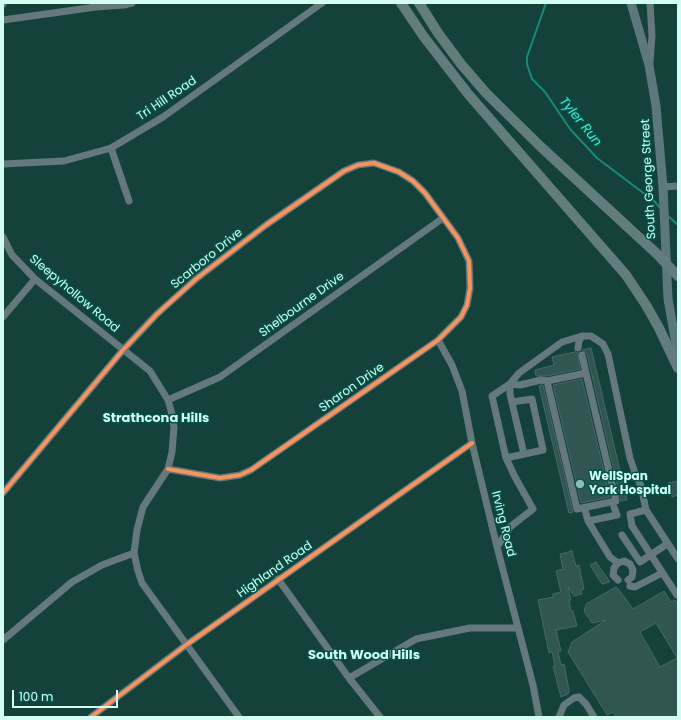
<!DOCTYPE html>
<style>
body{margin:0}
#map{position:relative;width:681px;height:720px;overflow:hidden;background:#15413b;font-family:Poppins,sans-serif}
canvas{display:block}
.frame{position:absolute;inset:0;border:4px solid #d3fdf3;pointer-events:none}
.scale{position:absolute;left:12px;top:690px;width:106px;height:18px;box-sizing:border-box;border:2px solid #d3fdf3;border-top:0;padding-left:5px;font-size:12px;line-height:14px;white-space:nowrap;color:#d3fdf3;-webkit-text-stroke:3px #035348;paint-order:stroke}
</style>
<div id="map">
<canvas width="681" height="720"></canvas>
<div class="frame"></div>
<div class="scale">100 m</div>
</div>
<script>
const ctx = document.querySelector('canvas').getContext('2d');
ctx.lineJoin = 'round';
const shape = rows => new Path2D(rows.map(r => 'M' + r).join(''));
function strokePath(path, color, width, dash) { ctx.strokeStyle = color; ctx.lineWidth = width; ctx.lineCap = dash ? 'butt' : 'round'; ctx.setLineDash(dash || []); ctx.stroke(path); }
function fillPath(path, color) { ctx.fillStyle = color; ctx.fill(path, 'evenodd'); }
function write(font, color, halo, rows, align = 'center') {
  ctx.font = font + ' Poppins,sans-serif'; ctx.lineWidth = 3; ctx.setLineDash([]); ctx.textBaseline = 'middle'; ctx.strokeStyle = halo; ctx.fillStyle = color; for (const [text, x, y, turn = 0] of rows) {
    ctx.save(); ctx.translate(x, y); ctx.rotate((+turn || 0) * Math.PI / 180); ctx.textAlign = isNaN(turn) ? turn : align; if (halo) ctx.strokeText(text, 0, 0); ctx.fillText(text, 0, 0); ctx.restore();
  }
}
const stream = shape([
 [546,3,527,57,527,64,532,79,545,92,570,129,597,158,654,201,661,209],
 [667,215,678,225]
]);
const building = shape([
 [591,348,627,500,621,501,587,354,582,350,591,348],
 [575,352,578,353,580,369,547,376,536,376,535,370,554,365,552,357,575,352],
 [582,379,610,497,581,503,553,385,582,379],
 [541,385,543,385,573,512,569,513,539,386,541,385],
 [678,481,678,495,672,497,668,483,678,481],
 [572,551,576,566,579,565,584,589,581,590,582,594,574,596,568,587,571,600,569,600,571,611,573,611,577,626,556,630,561,651,558,652,561,665,564,664,569,690,568,694,561,697,553,666,555,666,552,652,549,653,538,600,553,597,553,594,561,592,556,571,563,569,560,554,572,551],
 [596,562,610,582,602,584,590,565,596,562],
 [616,587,619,590,633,609,664,591,671,602,675,600,678,603,678,717,616,717,613,712,607,715,568,652,572,642,606,620,592,623,584,611,586,604,616,587],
 [656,623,677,658,660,667,640,632,656,623]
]);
const minor = shape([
 [3,4,3,3],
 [3,20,96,7,124,5,132,3],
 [650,62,652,36,650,3],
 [111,148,129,201],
 [3,164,64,161,111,148,163,117,322,3],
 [663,187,678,186],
 [3,237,12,255,35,279,150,371,168,400,172,414,174,427,172,452,168,469,143,507,137,530,134,553,138,571,142,583,239,717],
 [3,317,35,279],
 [438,340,452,365,462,391,472,443,497,547,533,685,539,717],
 [578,348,579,341,582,336,591,336,603,344,608,354,630,458,635,473,641,486,646,510],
 [582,355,586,373],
 [168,400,220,377,443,218],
 [524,454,510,394,510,384,519,373,562,342,582,336],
 [506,458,492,396,510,384,520,385,541,380,547,381,586,373,616,501,577,509,547,381],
 [3,493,123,350,157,314,196,279,266,225,344,171,358,165,374,163,399,172,413,181,425,193,458,238,469,261,470,288,467,305,461,317,438,340,251,470,240,475,220,478,168,469],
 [585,510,588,521,610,557,618,563],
 [588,521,617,515,614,507],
 [632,526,630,514,646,510,678,559],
 [622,535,640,562,667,544],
 [497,547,510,527,533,509,515,477,506,458,543,450,532,399,512,402],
 [278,579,349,678,380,717],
 [618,580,613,575,614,568,618,563,624,561,630,564,633,570,632,577,628,580],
 [630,586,635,587,662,573],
 [3,640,72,582,102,565,134,553],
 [349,678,416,639,470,628,518,628],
 [91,717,186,645,472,443],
 [559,717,564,705,574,698,579,697,586,704,594,717]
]);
const major = shape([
 [631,3,649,65,656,106,663,187,668,299,678,355]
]);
const highway = shape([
 [401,3,424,37,469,95,626,275,646,305,659,328,678,368],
 [419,3,438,33,461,64,486,93,541,147,656,253]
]);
const minorBridge = shape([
 [632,526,677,595]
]);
const highwayBridge = shape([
 [656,253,678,276]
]);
const cycleway = shape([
 [3,493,123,350,157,314,196,279,266,225,344,171,358,165,374,163,399,172,413,181,425,193,458,238,469,261,470,288,467,305,461,317,438,340,251,470,240,475,220,478,168,469],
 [91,717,186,645,472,443]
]);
const markers = [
 [580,484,5,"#90bbb3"]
];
const streetNames = [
 ["Tri Hill Road",167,99,-34],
 ["South George Street",649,179,-93],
 ["Scarboro Drive",207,259,-39],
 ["Sleepyhollow Road",74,294,40],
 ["Shelbourne Drive",302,305,-36],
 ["Sharon Drive",352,388,-35],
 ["Irving Road",503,524,76],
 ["Highland Road",275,570,-35]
];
const poiNames = [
 ["WellSpan",589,477],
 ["York Hospital",589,491]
];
const waterNames = [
 ["Tyler Run",580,122,51]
];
const neighbourhoodNames = [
 ["Strathcona Hills",156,419],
 ["South Wood Hills",364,656]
];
strokePath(stream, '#178b7a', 2);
fillPath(building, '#315651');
strokePath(building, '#436963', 1);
strokePath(minor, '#65787c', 7);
strokePath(major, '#5c787a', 9);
strokePath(highway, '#637d7d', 10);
strokePath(minorBridge, '#65787c', 7);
strokePath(highwayBridge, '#637d7d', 10);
strokePath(cycleway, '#f8935d', 4);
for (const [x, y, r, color] of markers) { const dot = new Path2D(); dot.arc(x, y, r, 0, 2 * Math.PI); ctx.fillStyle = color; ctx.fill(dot); strokePath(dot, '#035348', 1.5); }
write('12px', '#d3fdf3', '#035348', streetNames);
write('bold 12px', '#d3fdf3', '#035348', poiNames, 'left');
write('italic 13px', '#4be6cd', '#035348', waterNames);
write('bold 13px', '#d3fdf3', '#035348', neighbourhoodNames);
</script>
